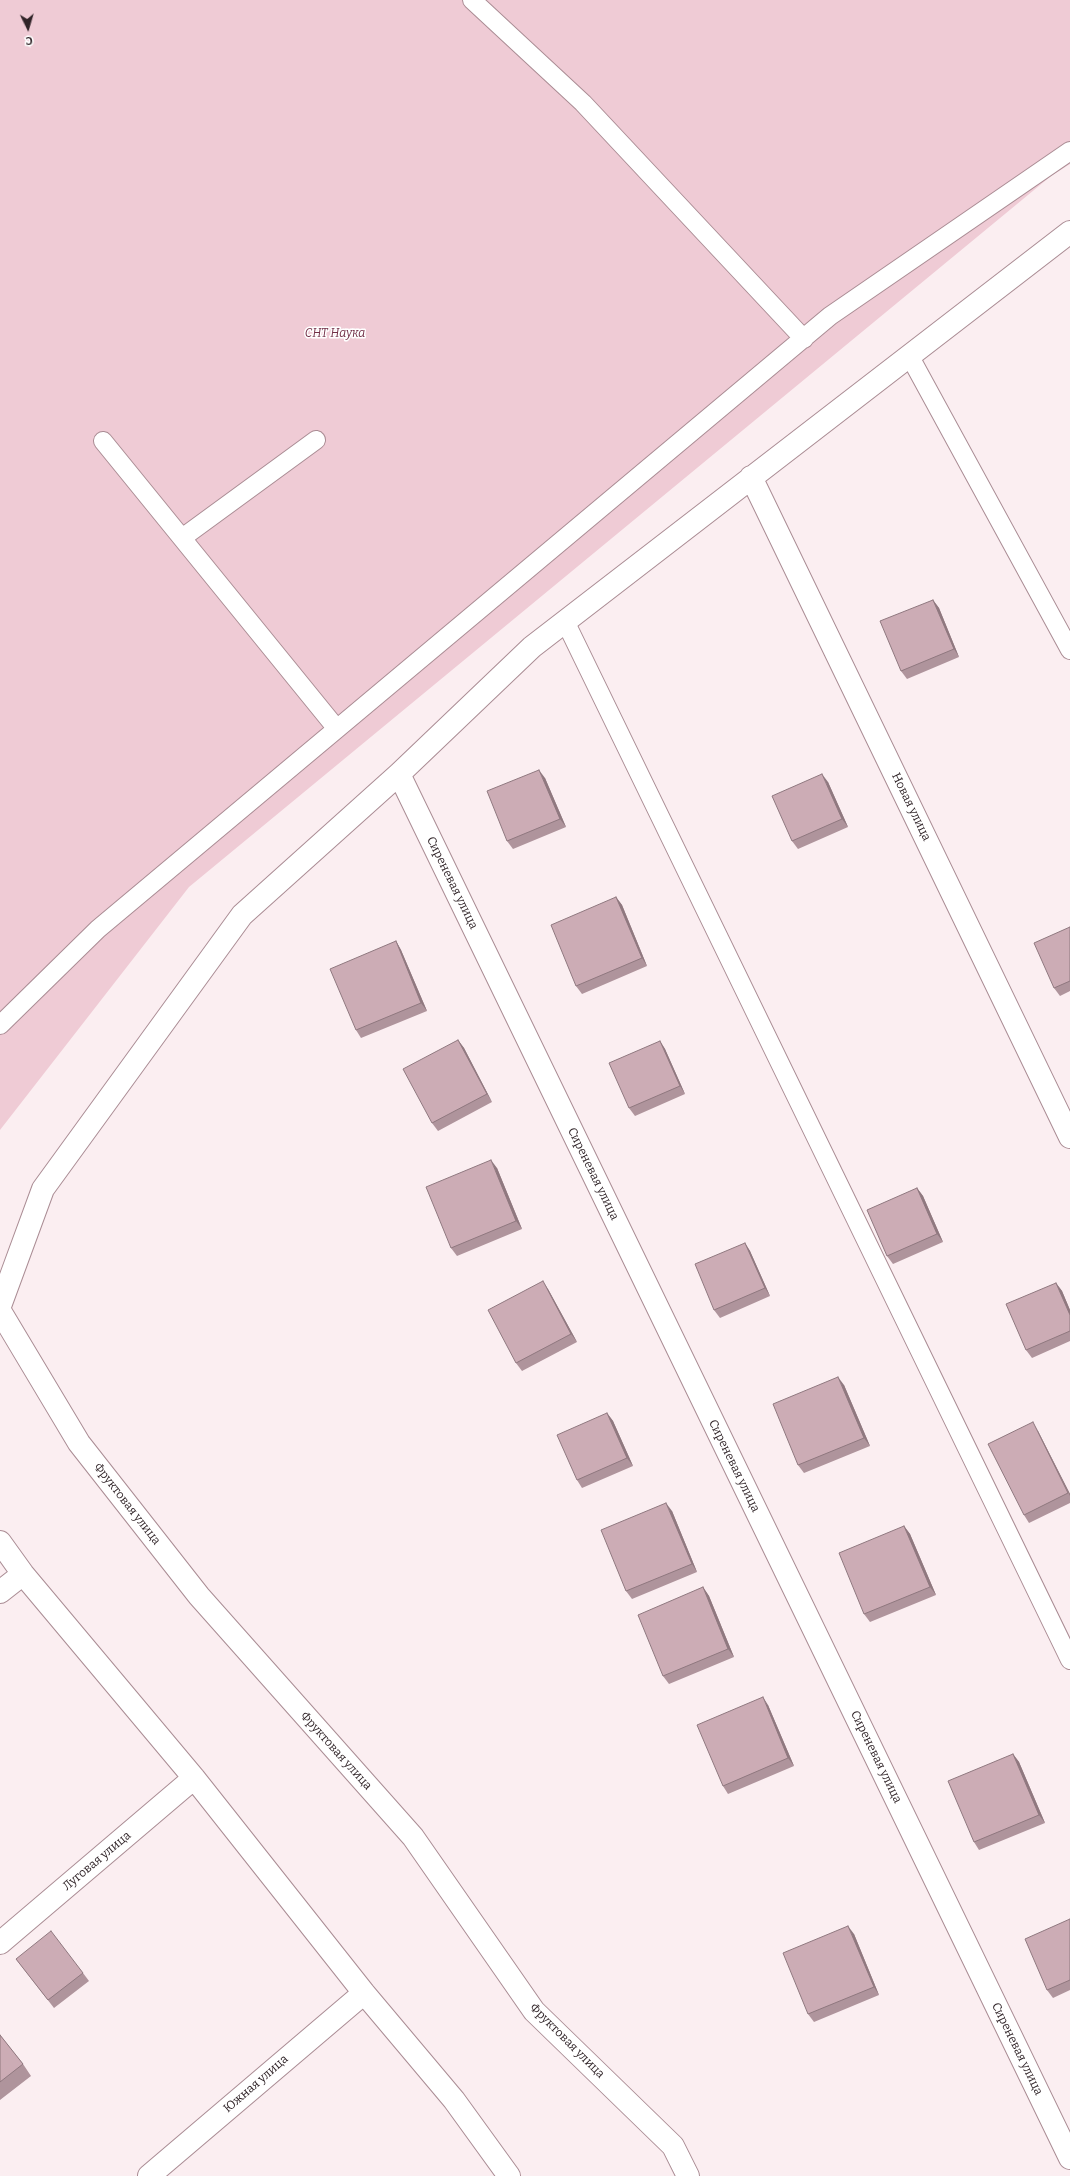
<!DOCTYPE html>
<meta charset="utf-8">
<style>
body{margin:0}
#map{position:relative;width:1070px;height:2176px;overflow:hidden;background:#fbeef1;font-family:Bitter,serif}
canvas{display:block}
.north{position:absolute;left:8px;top:8px;width:40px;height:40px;-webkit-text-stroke:3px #fff;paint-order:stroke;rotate:175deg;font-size:11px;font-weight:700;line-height:16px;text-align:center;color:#302428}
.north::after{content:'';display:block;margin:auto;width:14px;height:18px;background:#302428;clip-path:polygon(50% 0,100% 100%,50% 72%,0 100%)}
</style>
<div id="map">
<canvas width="1070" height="2176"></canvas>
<div class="north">С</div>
</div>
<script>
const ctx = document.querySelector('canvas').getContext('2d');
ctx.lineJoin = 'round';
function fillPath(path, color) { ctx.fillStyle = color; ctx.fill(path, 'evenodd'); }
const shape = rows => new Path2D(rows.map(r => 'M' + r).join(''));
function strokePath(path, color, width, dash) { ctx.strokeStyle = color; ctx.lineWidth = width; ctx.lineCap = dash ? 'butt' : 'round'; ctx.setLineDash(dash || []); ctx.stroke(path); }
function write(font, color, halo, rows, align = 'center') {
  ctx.font = font + ' Bitter,serif'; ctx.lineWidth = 3; ctx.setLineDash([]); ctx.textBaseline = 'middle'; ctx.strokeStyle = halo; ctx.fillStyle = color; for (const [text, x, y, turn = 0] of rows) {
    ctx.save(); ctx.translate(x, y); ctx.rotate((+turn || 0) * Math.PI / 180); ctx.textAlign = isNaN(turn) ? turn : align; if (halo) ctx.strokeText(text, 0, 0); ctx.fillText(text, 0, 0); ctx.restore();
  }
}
const green = shape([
 [0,0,1070,0,1070,164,1051,176,189,887,0,1130]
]);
const service = shape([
 [472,0,583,103,804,339],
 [909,355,1070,650],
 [103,441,337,729],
 [182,538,316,440],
 [565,621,1070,1660],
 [0,1025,98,929,830,316,1070,151]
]);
const minor = shape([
 [751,477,1070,1137],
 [399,774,1070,2158],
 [0,1306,43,1189,242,915,399,774,532,647,1070,232],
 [0,1311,79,1443,199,1596,413,1837,534,2011,673,2146,688,2176],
 [0,1542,23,1574,194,1778,364,1993,454,2100,509,2176],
 [0,1592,23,1574],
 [0,1943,194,1778],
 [149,2176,364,1993]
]);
const wall = shape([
 [933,600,939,608,959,657,907,679,901,671],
 [545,778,566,827,513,849,507,841],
 [828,782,848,827,798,849,792,841],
 [616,897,622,905,647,966,582,994,576,986],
 [1070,927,1070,991,1060,996,1054,988],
 [396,941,401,950,427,1011,361,1038,356,1030],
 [458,1040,464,1048,492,1102,438,1131,432,1123],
 [660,1041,665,1049,685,1094,635,1116,629,1108],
 [497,1168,522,1229,457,1256,451,1248],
 [917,1188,923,1196,943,1242,893,1264,887,1256],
 [745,1243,750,1251,770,1296,720,1318,714,1310],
 [1056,1283,1062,1291,1070,1310,1070,1341,1032,1358,1026,1350],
 [548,1289,577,1342,522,1371,516,1363],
 [844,1385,870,1446,804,1473,798,1465],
 [607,1413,613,1421,633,1466,582,1488,577,1480],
 [1038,1431,1070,1494,1070,1503,1029,1523,1024,1515],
 [672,1511,697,1572,632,1599,626,1591],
 [904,1526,910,1534,936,1595,870,1622,864,1614],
 [703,1587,709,1596,734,1657,669,1684,663,1676],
 [768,1705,794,1766,728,1794,723,1786],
 [1013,1754,1019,1762,1045,1823,979,1850,974,1842],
 [1070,1919,1070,1990,1053,1998,1047,1990],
 [854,1934,879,1995,814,2022,808,2014],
 [16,1959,83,1973,89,1981,54,2008],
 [0,2035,23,2064,31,2076,0,2100]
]);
const shadedWall = shape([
 [933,600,939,608,959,657,954,649],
 [539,770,545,778,566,827,560,819],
 [822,774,828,782,848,827,842,819],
 [616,897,622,905,647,966,642,958],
 [396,941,401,950,427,1011,421,1003],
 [458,1040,464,1048,492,1102,487,1094],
 [660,1041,665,1049,685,1094,680,1086],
 [491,1160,497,1168,522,1229,516,1221],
 [917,1188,923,1196,943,1242,937,1234],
 [745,1243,750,1251,770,1296,765,1288],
 [543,1281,548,1289,577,1342,571,1334],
 [1056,1283,1062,1291,1070,1310,1070,1315],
 [838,1377,844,1385,870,1446,864,1438],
 [607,1413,613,1421,633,1466,627,1458],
 [1033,1422,1038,1431,1070,1494,1070,1496],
 [666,1503,672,1511,697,1572,692,1564],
 [904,1526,910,1534,936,1595,930,1587],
 [703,1587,709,1596,734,1657,728,1649],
 [763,1697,768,1705,794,1766,788,1758],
 [1013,1754,1019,1762,1045,1823,1039,1815],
 [848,1926,854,1934,879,1995,874,1987]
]);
const building = shape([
 [933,600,954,649,901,671,880,621,933,600],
 [539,770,560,819,507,841,487,791,539,770],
 [822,774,842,819,792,841,772,796,822,774],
 [616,897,642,958,576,986,551,925,616,897],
 [1070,927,1070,981,1054,988,1034,943,1070,927],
 [396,941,421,1003,356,1030,330,969,396,941],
 [458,1040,487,1094,432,1123,403,1069,458,1040],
 [660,1041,680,1086,629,1108,609,1063,660,1041],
 [491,1160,516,1221,451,1248,426,1187,491,1160],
 [917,1188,937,1234,887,1256,867,1210,917,1188],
 [745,1243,765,1288,714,1310,695,1264,745,1243],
 [543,1281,571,1334,516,1363,488,1310,543,1281],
 [1056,1283,1070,1315,1070,1331,1026,1350,1006,1304,1056,1283],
 [838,1377,864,1438,798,1465,773,1404,838,1377],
 [607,1413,627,1458,577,1480,557,1435,607,1413],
 [1033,1422,1068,1493,1024,1515,988,1444,1033,1422],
 [666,1503,692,1564,626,1591,601,1530,666,1503],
 [904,1526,930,1587,864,1614,839,1553,904,1526],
 [703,1587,728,1649,663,1676,638,1615,703,1587],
 [763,1697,788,1758,723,1786,697,1725,763,1697],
 [1013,1754,1039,1815,974,1842,948,1781,1013,1754],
 [1070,1919,1070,1980,1047,1990,1025,1939,1070,1919],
 [848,1926,874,1987,808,2014,783,1953,848,1926],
 [51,1931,83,1973,48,2000,16,1959,51,1931],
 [0,2035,23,2064,0,2082,0,2035]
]);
const parkNames = [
 ["СНТ Наука",335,334]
];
const streetNames = [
 ["Новая улица",911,807,64],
 ["Сиреневая улица",452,883,64],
 ["Сиреневая улица",593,1174,64],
 ["Сиреневая улица",734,1466,64],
 ["Фруктовая улица",127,1504,52],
 ["Фруктовая улица",336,1751,48],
 ["Сиреневая улица",876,1757,64],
 ["Луговая улица",97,1861,-40],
 ["Фруктовая улица",567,2041,45],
 ["Сиреневая улица",1017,2049,64],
 ["Южная улица",256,2084,-41]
];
fillPath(green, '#efcbd5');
strokePath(service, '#aa8c94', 20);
strokePath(minor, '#aa8c94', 24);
strokePath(service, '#fff', 18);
strokePath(minor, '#fff', 22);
fillPath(wall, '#af949c');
fillPath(shadedWall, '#8f787f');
fillPath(building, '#ccacb5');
strokePath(building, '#8f787f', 1);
write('italic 12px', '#712e46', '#fff', parkNames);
write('12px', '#302428', '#fff', streetNames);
</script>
